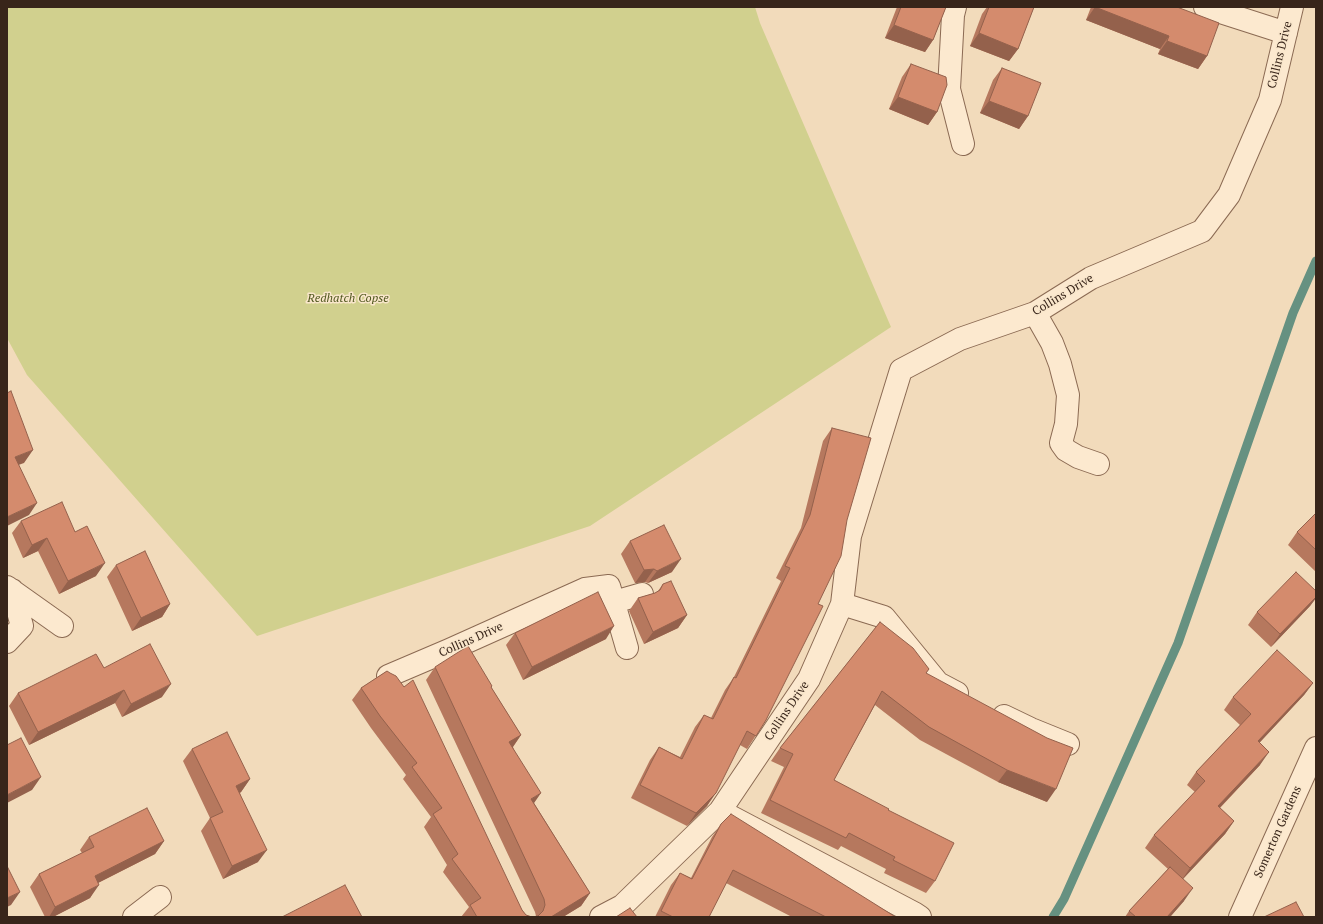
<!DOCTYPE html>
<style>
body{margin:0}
#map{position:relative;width:1323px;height:924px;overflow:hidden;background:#f2dbbb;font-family:"PT Serif",serif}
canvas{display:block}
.frame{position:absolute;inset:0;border:8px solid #38251a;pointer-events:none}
</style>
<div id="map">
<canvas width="1323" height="924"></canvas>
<div class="frame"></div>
</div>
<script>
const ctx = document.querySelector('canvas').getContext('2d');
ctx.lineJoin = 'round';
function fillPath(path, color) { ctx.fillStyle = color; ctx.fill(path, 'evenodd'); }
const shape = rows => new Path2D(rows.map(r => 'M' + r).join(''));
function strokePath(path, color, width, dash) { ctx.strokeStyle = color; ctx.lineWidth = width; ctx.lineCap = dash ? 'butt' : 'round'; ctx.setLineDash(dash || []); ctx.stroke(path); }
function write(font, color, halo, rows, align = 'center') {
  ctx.font = font + ' "PT Serif",serif'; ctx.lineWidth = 3; ctx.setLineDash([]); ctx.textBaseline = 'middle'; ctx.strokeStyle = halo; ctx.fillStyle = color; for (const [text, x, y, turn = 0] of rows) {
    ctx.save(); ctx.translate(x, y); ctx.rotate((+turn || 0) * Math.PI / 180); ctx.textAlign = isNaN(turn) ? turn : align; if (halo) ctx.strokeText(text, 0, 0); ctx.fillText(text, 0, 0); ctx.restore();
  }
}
const green = shape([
 [7,7,755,7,760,23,891,327,590,526,257,636,27,375,7,338]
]);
const stream = shape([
 [1053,917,1064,899,1178,643,1293,313,1316,261]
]);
const minor = shape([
 [955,7,953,15,949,89,963,144],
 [1205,7,1286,33],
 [1035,313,1052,343,1060,364,1068,395,1066,424,1061,443,1066,450,1078,457,1098,464],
 [7,587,62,626],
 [614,602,642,594],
 [842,604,884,617,938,683,957,693],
 [7,642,22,626,12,590],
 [388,676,449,650,585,589,609,586,627,648],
 [1004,716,1031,729,1068,744],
 [726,814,914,913,920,917],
 [134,917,160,897],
 [601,917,622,906,720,811,809,679,842,604,850,536,901,370,960,339,1035,313,1091,278,1202,231,1229,195,1270,100,1292,7],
 [1240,917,1316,748]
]);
const wall = shape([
 [897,7,946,7,933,40,925,52,885,38],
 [987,7,1034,7,1018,49,1009,61,970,46,982,14],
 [1091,7,1177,7,1207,56,1198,69,1158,54,1160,49,1086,20],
 [911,64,937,112,928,125,889,109,902,77],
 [1002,68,1028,116,1019,129,980,113,993,80],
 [832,428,818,604,766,720,747,749,740,745,707,806,687,826,631,798,650,760,659,747,680,757,695,727,704,715,711,718,725,690,734,677,781,581,776,578,801,528,823,441],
 [1316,513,1316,572,1288,545,1297,532],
 [21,521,75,532,96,576,59,594,38,551,23,558,12,533],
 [630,541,672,572,648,583,645,582,635,583,621,554],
 [116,565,170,604,162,617,132,631,107,577],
 [663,584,687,615,678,628,644,644,629,611,638,598,655,593,658,591],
 [1316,591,1316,598,1310,606,1271,647,1248,625,1257,612],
 [880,622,929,669,926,673,1047,802,998,782,920,740,875,705,834,780,888,810,935,881,926,893,884,873,886,869,841,846,838,850,761,813,784,767,771,761,780,748],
 [515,633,606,639,523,680,506,645],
 [435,667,492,686,491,687,521,735,513,747,534,803,590,893,581,906,563,917,461,917,469,907,443,872,447,865,424,827,431,817,403,779,406,775,371,728,352,700,361,688,387,671,522,910,526,915,532,917,536,916,535,912,426,680],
 [104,668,162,697,122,717,115,703,29,745,9,706,18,693],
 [1313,683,1304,695,1259,743,1260,765,1220,808,1234,821,1225,834,1183,879,1184,901,1170,917,1125,917,1129,911,1168,869,1145,848,1154,835,1195,792,1187,785,1196,772,1240,725,1224,710,1233,697],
 [192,749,250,779,241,792,240,793,258,862,223,879,201,831,210,818,183,761],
 [721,824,894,917,792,917,726,883,709,917,655,917,671,885,680,873,691,878,712,837],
 [89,837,164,841,155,854,98,883,90,898,53,917,45,917,30,887,39,874,82,853,80,850]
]);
const shadedWall = shape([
 [1095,7,1169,36,1160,49,1086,20],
 [894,25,933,40,925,52,885,38],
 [979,33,1018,49,1009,61,970,46],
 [1167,41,1207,56,1198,69,1158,54],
 [898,97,937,112,928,125,889,109],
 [989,101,1028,116,1019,129,980,113],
 [33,450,24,463,7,469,15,457],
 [37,503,29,515,7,526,7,517],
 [47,538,38,551,23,558,32,545],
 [681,559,672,572,648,583,657,571],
 [105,563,96,576,59,594,68,581],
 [654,569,645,582,635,583,644,570],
 [1316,597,1316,598,1310,606,1271,647,1280,634],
 [170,604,162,617,132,631,141,618],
 [687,615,678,628,644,644,653,632],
 [614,626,606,639,523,680,532,667],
 [1313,683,1304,695,1249,754,1258,741],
 [171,684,162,697,122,717,131,704],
 [124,690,115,703,29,745,38,732],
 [521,735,512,748,509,742],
 [1269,752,1260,765,1209,819,1218,806],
 [1007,770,1056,789,1047,802,998,782],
 [41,777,32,790,7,803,7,795],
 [250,779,241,792,227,799,236,786],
 [541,793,532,806,531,799],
 [716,793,707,806,687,826,696,813],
 [1234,821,1225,834,1181,881,1190,868],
 [164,841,155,854,86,889,95,876],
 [267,850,258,862,223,879,232,866],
 [99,885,90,898,53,917,49,917,55,907],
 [1193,888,1184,901,1170,917,1167,917],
 [20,892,11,905,7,907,7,898],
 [590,893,581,906,563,917,551,917]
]);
const building = shape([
 [901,7,946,7,933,40,894,25,901,7],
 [989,7,1034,7,1018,49,979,33,989,7],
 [1095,7,1177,7,1219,23,1207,56,1167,41,1169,36,1095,7],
 [911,64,946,77,947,85,937,112,898,97,911,64],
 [1002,68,1041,83,1028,116,989,101,1002,68],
 [11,391,33,450,15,457,37,503,7,517,7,393,11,391],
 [832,428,871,438,847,520,841,556,818,604,823,606,766,720,756,736,747,731,716,793,696,813,640,785,659,747,682,759,704,715,713,719,734,677,736,678,790,568,785,566,810,515,832,428],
 [62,502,75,532,87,526,105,563,68,581,47,538,32,545,21,521,62,502],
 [1316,513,1316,550,1297,532,1316,513],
 [664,525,681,559,657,571,654,569,644,570,630,541,664,525],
 [145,551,170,604,141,618,116,565,145,551],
 [1296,572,1316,591,1316,597,1280,634,1257,612,1296,572],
 [671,581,687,615,653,632,638,598,655,593,660,590,663,584,671,581],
 [598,592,614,626,532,667,515,633,598,592],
 [880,622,913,648,929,669,926,673,1047,738,1073,748,1056,789,1007,770,929,727,882,691,834,780,889,809,888,810,954,843,935,881,893,860,895,857,849,833,846,838,770,800,793,754,780,748,880,622],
 [150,644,171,684,131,704,124,690,38,732,18,693,96,654,104,668,150,644],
 [468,646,492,686,491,687,521,735,509,742,541,793,531,799,590,893,551,917,477,917,470,905,481,898,452,859,458,854,433,814,442,808,412,767,417,763,380,716,361,688,387,671,390,673,396,676,404,687,413,680,522,910,526,915,532,917,538,916,543,911,545,905,544,899,435,667,468,646],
 [1277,650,1313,683,1258,741,1269,752,1218,806,1234,821,1190,868,1154,835,1205,781,1196,772,1251,714,1233,697,1277,650],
 [227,732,250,779,236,786,267,850,232,866,210,818,223,812,192,749,227,732],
 [21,738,41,777,7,795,7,745,21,738],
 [147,808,164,841,95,876,99,885,55,907,39,874,94,847,89,837,147,808],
 [731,814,894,916,894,917,826,917,733,870,709,917,673,917,661,911,680,873,692,879,721,824,731,814],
 [7,866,20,892,7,898,7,866],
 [1170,867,1193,888,1167,917,1136,917,1129,911,1170,867],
 [345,885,362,917,282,917,345,885],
 [1296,902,1304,917,1264,917,1296,902],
 [630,908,637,917,616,917,630,908]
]);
const streetNames = [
 ["Collins Drive",1280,55,-76],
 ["Collins Drive",1063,295,-31],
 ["Collins Drive",471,640,-24],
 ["Collins Drive",787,711,-56],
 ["Somerton Gardens",1278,832,-66]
];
const parkNames = [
 ["Redhatch Copse",348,299]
];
fillPath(green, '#d1d08e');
strokePath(stream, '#669181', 9);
strokePath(minor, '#8b6a53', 24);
strokePath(minor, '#fce9cf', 22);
fillPath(wall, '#b6785e');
fillPath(shadedWall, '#94614c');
fillPath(building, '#d48b6d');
strokePath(building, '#94614c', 1);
write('12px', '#38251a', '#f9e6cb', streetNames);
write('italic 12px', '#50571e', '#f9e6cb', parkNames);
</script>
